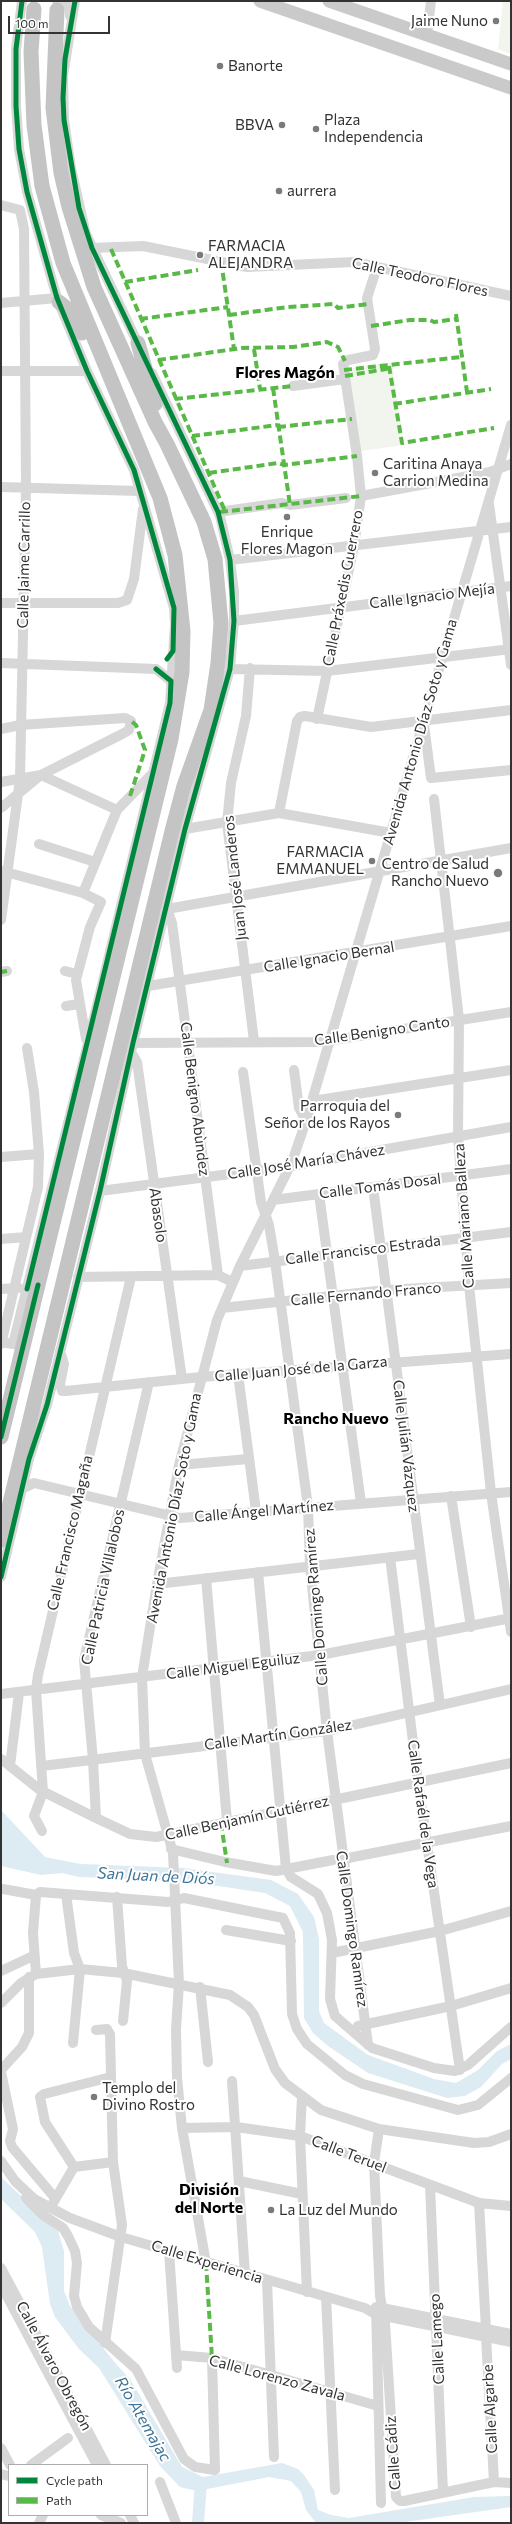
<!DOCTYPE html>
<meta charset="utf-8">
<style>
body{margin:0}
#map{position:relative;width:512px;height:2524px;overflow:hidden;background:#fff;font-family:Commissioner,sans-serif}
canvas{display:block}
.frame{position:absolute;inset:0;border:2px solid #333;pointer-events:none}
.legend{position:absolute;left:8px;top:2464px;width:140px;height:52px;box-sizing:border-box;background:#fff;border:1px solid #adadad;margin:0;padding:5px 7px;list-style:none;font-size:12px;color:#333}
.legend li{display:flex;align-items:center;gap:8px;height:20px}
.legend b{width:20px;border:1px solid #adadad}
.scale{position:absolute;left:8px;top:16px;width:102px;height:18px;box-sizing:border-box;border:2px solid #333;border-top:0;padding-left:5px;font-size:12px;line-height:14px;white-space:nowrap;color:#333;-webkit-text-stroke:3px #fff;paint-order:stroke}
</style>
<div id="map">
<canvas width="512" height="2524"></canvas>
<div class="frame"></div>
<ul class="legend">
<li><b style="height:5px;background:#00873e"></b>Cycle path</li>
<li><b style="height:5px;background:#58b947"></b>Path</li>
</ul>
<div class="scale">100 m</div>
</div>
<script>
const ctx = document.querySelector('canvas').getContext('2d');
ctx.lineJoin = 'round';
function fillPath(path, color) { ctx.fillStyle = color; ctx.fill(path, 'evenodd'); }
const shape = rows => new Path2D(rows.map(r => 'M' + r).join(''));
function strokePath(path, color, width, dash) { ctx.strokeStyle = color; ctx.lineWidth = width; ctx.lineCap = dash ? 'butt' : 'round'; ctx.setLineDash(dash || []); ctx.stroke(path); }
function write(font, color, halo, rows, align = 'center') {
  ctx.font = font + ' Commissioner,sans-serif'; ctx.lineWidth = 4; ctx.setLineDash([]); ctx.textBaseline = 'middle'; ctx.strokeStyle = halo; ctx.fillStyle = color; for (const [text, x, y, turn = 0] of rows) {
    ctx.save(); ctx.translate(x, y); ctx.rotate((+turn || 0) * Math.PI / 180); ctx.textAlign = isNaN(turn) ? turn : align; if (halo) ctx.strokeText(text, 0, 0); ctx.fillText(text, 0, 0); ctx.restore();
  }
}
const green = shape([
 [503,1,511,1,511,54,498,49],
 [392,362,404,445,361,451,348,369]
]);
const water = shape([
 [1,1810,45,1857,81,1864,183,1868,271,1880,298,1894,314,1917,319,1939,319,2011,324,2023,368,2055,434,2079,456,2083,478,2070,497,2051,511,2044,511,2059,502,2064,481,2087,465,2096,447,2098,368,2073,328,2046,313,2033,304,2018,303,1932,290,1906,265,1893,185,1881,79,1877,62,1873,41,1875,1,1866],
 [1,2177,58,2231,64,2251,64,2291,70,2306,116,2364,130,2379,182,2467,203,2477,282,2463,298,2469,304,2475,314,2490,318,2510,331,2515,349,2518,474,2497,511,2496,511,2507,398,2523,316,2523,306,2510,301,2492,291,2481,269,2477,197,2491,180,2487,160,2466,99,2368,79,2349,55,2317,50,2304,42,2247,35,2232,1,2199]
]);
const river = shape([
 [198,2523,201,2483]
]);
const minor = shape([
 [57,1,69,6,70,16],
 [75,1,63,76,64,120,71,168,86,234,140,348],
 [427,35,431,1],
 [1,205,20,210,24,229,26,488,20,779,1,920],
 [92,248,143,246,247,267,354,262,511,296],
 [1,303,57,298],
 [1,371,87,371],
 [293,386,345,379],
 [1,487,139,491],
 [361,496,490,472,511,464],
 [489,504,511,665],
 [218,512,282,503,290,505,346,498],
 [230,560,511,527],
 [1,603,118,603,127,600,134,579,143,509],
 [234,621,511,586],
 [1,663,156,669,171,681],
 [250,668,246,716,231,783,227,823,254,1041],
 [230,669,327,671,511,649],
 [317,719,354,546,361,496,357,456,343,364,348,360,373,355,375,349,367,298,377,267],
 [424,725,431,778,511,770],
 [1,729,20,725,125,718,131,721,129,730,124,733,41,775,1,808],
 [1,782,41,775,117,810],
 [434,799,459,1019,458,1136,469,1285,491,1493,511,1632],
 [279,813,297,721,300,717,305,716,371,727,511,710],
 [185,829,279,813,391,833],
 [39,844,95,862],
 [2,871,83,893,101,902,90,927,76,980,86,1039],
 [83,893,117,810,153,773],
 [65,971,77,974],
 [1,972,7,971],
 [148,986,511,926],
 [66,1006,79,1004],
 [133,1043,321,1042,511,1012],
 [131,1052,137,1062,182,1379],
 [294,1070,299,1108,306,1121],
 [243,1072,261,1202,269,1225,275,1261,308,1507,310,1566,327,1731,368,2045],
 [312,1101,511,1070],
 [1,1157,39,1154],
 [373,1187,440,1705],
 [100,1191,291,1166,511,1127],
 [319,1194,361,1503],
 [273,1200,511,1169],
 [1,1239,26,1237],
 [240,1266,511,1232],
 [218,1275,172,923,167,909,511,848],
 [78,1277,218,1275,232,1282],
 [1,1289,19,1288],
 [222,1308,386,1290,511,1283],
 [1,1342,13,1344,87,1047,170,703,175,624,174,608,134,470,87,371,57,298,27,192,19,149,16,106,16,49,22,1],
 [1,1344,38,1187,39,1154,34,1092,27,1048],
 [60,1351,64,1364,60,1384,62,1391,66,1391,201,1377,511,1354],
 [238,1374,256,1511],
 [179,1465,249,1459],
 [22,1489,34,1483,180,1518,511,1492],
 [451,1496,471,1627],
 [390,1557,418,1782,460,2070],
 [258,1572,286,1869,291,1877,318,1894,327,1913,332,1940,330,1999,335,2016,372,2048,434,2068,455,2071,468,2065,511,2027],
 [1,1577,29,1459,47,1405,100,1191,133,1043,185,829,230,669,234,621,234,592,230,560,220,516,152,373],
 [206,1578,227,1821],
 [157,1584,419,1554],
 [1,1694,320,1655,511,1618],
 [1,1759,40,1790,96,1818,130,1834,156,1837,511,1763],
 [10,1766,19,1693],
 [42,1766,327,1731,511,1689],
 [96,1818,93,1760,84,1660,149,1382],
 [42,1831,34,1816,43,1792,36,1690,38,1675,131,1277],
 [171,1849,225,1862,276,1871,333,1860],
 [343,1859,511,1826],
 [3,1889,36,1895],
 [66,1894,74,1953,80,1969,73,2043],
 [36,1895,40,1892,168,1902,184,1898,283,1918,290,1933,292,2014,297,2029,307,2044,345,2075,363,2084,458,2110,478,2105,511,2078],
 [117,1897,122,1966,127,1981,123,2021],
 [226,1930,291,1941],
 [332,1953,440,1931,511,1911],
 [1,1971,33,1956],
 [36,1974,33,1933,36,1895],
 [200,1987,208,2062],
 [1,2003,21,1983,36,1974,80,1969,123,1973,230,1995,248,2007,254,2015,275,2069,285,2083,321,2110,379,2129,474,2143,489,2142,511,2134],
 [358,2026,451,2006,511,1988],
 [96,2030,107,2029,110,2034,113,2162,122,2225,105,2343],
 [1,2070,22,2047,29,2033,29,1977],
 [1,2072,13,2129,10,2141,12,2147,55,2198],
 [232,2081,245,2274],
 [302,2097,300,2136,307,2292],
 [182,2128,236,2127,300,2136,479,2203,511,2206],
 [379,2129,374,2163,380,2296,385,2323,396,2497,400,2501,404,2501,494,2482,511,2483],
 [1,2161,15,2181,34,2199,70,2218,121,2237,365,2308,375,2314,511,2342],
 [74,2167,45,2122,40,2097,44,2094,111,2077],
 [74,2167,113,2162],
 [239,2181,302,2194],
 [430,2185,443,2492],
 [26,2198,43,2215,63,2228,68,2236,75,2251,77,2263,74,2296,77,2307,89,2327,136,2369,184,2459,195,2467,215,2470,212,2358],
 [53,2203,74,2167],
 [479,2203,486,2329],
 [169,2251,177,2368],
 [206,2263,182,2128,177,2078,176,2029,179,1984,173,1853,145,1754,142,1677,157,1584,179,1465,217,1320,240,1266,292,1162,306,1121,511,425],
 [1,2268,106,2465],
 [267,2280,274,2457],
 [1,2285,97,2465],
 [326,2297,335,2490],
 [376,2307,381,2503],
 [377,2307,511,2334],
 [486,2337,494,2482],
 [176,2355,212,2358,378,2406],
 [1,2448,10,2465],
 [31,2465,68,2438],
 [1,2474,9,2476],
 [160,2482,176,2523],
 [101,2515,121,2523],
 [130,2515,134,2523],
 [39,2523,43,2515]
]);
const major = shape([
 [260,1,511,88],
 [329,1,511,64]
]);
const highway = shape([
 [59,302,69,310,82,333],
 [138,343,155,404],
 [1,1437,171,739,182,672,183,631,175,555,160,498,63,263,42,186,34,125,31,52,34,9],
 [1,1540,172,831,184,786,211,710,218,663,221,623,215,559,204,522,167,444,155,422,94,287,69,207,61,173,53,108,57,10]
]);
const quiet = shape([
 [111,249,225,511],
 [221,261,234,349],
 [125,282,198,270],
 [456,314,467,392],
 [229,315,288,307,334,304,338,308,368,304],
 [140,319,228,307],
 [371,326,410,320,430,320,434,322,456,319],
 [254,349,260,389],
 [158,360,242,348,293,347,327,342,338,347,345,361],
 [389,366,402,443,494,428],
 [344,370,461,357],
 [345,376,386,369,389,366],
 [273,388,290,505],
 [175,399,293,386],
 [394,404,491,389],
 [278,427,352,419],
 [192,436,278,425],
 [209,473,278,463,284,465,357,456],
 [220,512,361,496],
 [130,796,145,750,136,725,131,721],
 [1,972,7,971],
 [221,1823,227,1863],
 [206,2263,212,2358]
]);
const cycleway = shape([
 [22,1,16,49,16,106,19,149,27,192,57,298,87,371,134,470,174,608,173,651,167,659],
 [27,1289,170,703,171,681,156,669],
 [1,1437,38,1285],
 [1,1577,29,1459,47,1405,100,1191,133,1043,185,829,230,669,234,621,230,560,218,512,92,248,79,208,64,120,63,98,65,59,75,1]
]);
const markers = [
 [496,21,4,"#7a7a7a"],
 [220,66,4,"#7a7a7a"],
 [282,125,4,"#7a7a7a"],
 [316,129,4,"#7a7a7a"],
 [279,191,4,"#7a7a7a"],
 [200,255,4,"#7a7a7a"],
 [375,473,4,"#7a7a7a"],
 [287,517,4,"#7a7a7a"],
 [372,861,4,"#7a7a7a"],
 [498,873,5,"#7a7a7a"],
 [398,1115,4,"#7a7a7a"],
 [94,2097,4,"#7a7a7a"],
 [271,2210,4,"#7a7a7a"]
];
const poiNames = [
 ["Jaime Nuno",488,21,"right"],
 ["Banorte",228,66],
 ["Plaza",324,120],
 ["Independencia",324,137],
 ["BBVA",274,125,"right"],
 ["aurrera",287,191],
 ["FARMACIA",208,246],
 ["ALEJANDRA",208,263],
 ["Caritina Anaya",383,464],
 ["Carrion Medina",383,481],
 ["Enrique",287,532,"center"],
 ["Flores Magon",287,549,"center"],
 ["FARMACIA",364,852,"right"],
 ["EMMANUEL",364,869,"right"],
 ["Centro de Salud",489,864,"right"],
 ["Rancho Nuevo",489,881,"right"],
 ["Parroquia del",390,1106,"right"],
 ["Señor de los Rayos",390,1123,"right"],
 ["Templo del",102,2088],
 ["Divino Rostro",102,2105],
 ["La Luz del Mundo",279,2210]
];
const streetNames = [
 ["Calle Teodoro Flores",420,277,12],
 ["Calle Jaime Carrillo",24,565,-89],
 ["Calle Práxedis Guerrero",343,588,-79],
 ["Calle Ignacio Mejía",432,596,-7],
 ["Avenida Antonio Díaz Soto y Gama",420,732,-74],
 ["Juan José Landeros",235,878,-96],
 ["Calle Ignacio Bernal",329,957,-9],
 ["Calle Benigno Canto",382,1031,-8],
 ["Calle Benigno Abùndez",195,1099,83],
 ["Calle José María Chávez",306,1162,-9],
 ["Calle Tomás Dosal",380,1186,-7],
 ["Abasolo",158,1215,82],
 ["Calle Mariano Balleza",464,1216,-94],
 ["Calle Francisco Estrada",363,1250,-7],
 ["Calle Fernando Franco",366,1294,-5],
 ["Calle Juan José de la Garza",301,1369,-5],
 ["Calle Julián Vázquez",406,1446,83],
 ["Avenida Antonio Díaz Soto y Gama",174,1508,-79],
 ["Calle Ángel Martínez",264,1511,-5],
 ["Calle Francisco Magaña",70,1533,-77],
 ["Calle Patricia Villalobos",103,1587,-78],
 ["Calle Domingo Ramírez",316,1607,-95],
 ["Calle Miguel Eguiluz",233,1666,-7],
 ["Calle Martín González",278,1735,-8],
 ["Calle Rafaél de la Vega",423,1814,82],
 ["Calle Benjamín Gutiérrez",247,1818,-12],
 ["Calle Domingo Ramírez",352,1929,82],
 ["Calle Teruel",349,2154,21],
 ["Calle Experiencia",207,2262,17],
 ["Calle Lamego",437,2339,-93],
 ["Calle Álvaro Obregón",54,2366,62],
 ["Calle Lorenzo Zavala",277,2378,15],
 ["Calle Algarbe",490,2409,-93],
 ["Calle Cádiz",393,2453,-94]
];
const neighbourhoodNames = [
 ["Flores Magón",285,373],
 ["Rancho Nuevo",336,1419],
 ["División",209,2190],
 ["del Norte",209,2208]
];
const waterNames = [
 ["San Juan de Diós",156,1876,3],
 ["Río Atemajac",143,2419,60]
];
fillPath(green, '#f1f5ed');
fillPath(water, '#ddebf3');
strokePath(river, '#ddebf3', 12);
strokePath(minor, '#d7d7d7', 10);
strokePath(major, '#cacaca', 13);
strokePath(highway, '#c4c4c4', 15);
strokePath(quiet, '#58b947', 4, [8, 4]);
strokePath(cycleway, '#00873e', 5);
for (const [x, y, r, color] of markers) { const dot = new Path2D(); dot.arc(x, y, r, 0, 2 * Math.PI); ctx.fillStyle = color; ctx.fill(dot); strokePath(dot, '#fff', 1.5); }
write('15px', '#333', '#fff', poiNames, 'left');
write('15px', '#333', '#fff', streetNames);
write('bold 16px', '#000', '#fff', neighbourhoodNames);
write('italic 16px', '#3f7597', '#fff', waterNames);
</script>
